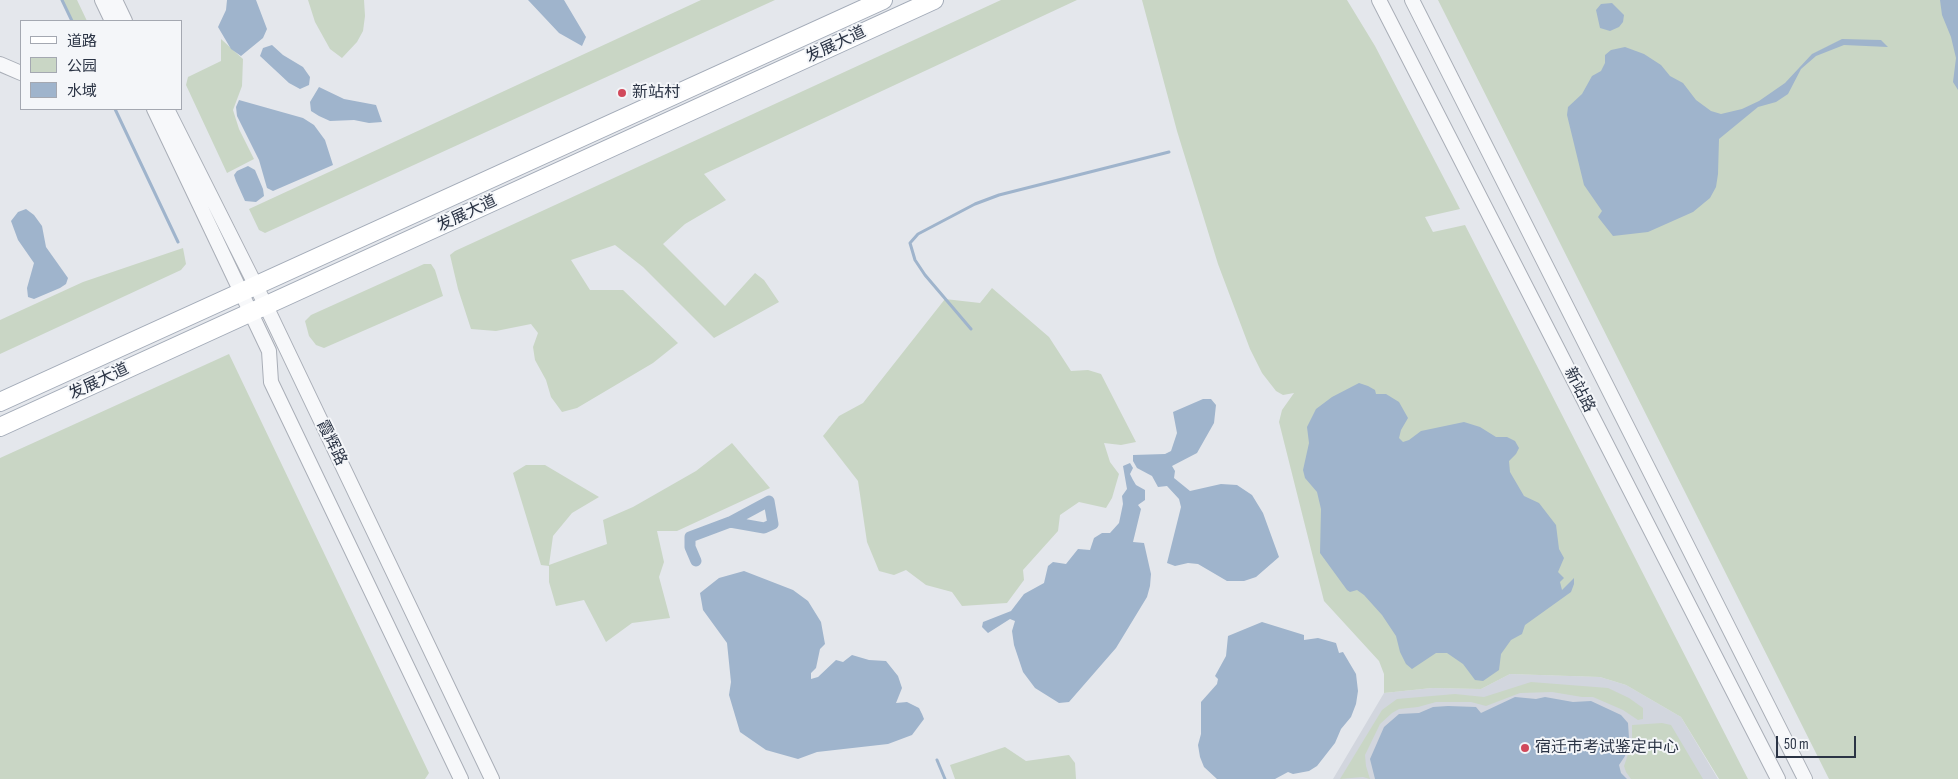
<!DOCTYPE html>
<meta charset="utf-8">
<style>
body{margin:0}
#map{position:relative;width:1958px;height:779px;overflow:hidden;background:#e4e7ec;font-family:"Sofia Sans Condensed","Noto Sans SC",sans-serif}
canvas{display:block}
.legend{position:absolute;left:20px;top:20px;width:162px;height:90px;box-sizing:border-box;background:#f4f6f9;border:1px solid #a4a8b1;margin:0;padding:6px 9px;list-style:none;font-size:15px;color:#2b3445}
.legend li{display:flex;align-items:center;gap:10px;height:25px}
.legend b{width:25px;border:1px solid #a4a8b1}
.scale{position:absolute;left:1776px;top:736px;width:80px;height:22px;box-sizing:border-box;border:2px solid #2b3445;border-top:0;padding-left:6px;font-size:15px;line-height:18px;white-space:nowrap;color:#2b3445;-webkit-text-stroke:4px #f4f6f9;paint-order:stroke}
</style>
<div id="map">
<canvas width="1958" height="779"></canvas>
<ul class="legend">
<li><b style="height:6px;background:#fff"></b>道路</li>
<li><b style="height:14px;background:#c9d6c5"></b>公园</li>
<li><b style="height:14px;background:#9fb4cc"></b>水域</li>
</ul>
<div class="scale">50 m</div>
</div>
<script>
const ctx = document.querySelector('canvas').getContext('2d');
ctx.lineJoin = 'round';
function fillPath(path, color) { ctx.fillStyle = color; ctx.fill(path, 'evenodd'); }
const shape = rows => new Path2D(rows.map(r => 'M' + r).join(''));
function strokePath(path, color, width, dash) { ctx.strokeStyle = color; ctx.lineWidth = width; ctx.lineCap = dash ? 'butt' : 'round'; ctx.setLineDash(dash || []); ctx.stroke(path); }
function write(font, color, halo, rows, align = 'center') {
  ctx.font = font + ' "Sofia Sans Condensed","Noto Sans SC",sans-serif'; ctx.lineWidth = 4; ctx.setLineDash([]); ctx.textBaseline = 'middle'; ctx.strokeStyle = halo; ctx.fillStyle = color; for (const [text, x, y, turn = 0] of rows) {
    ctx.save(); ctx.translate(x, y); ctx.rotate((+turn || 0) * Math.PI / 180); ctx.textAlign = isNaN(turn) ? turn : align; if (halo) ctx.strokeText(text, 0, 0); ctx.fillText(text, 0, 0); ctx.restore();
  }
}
const built = shape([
 [1510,674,1600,677,1626,685,1681,717,1718,779,1333,779,1384,693,1432,688,1481,689]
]);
const green = shape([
 [62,0,77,0,87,21,72,21],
 [308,0,364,0,365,16,363,31,357,42,342,58,330,49,315,22],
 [701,0,775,0,265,233,259,230,249,209],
 [1001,0,1077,0,704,174,726,200,685,224,663,244,725,306,755,273,764,280,779,302,714,338,643,267,615,245,571,260,590,290,623,290,678,343,653,363,577,408,562,412,551,397,546,380,535,360,533,347,538,333,531,324,496,331,471,329,458,289,450,255,455,251],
 [1142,0,1347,0,1375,46,1460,209,1425,217,1433,232,1465,225,1748,779,1719,779,1681,717,1626,685,1600,677,1510,674,1481,689,1432,688,1384,693,1384,674,1379,661,1324,601,1279,422,1282,410,1294,393,1283,395,1276,391,1262,373,1250,349,1218,264,1177,131],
 [1438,0,1958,0,1958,779,1829,779],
 [221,39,243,59,242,86,233,110,239,129,254,159,227,173,186,85,188,77,221,61],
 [183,248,186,264,181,270,0,354,0,320,83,282],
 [424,264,431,264,435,270,443,296,324,348,316,345,309,336,305,321,311,315],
 [992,288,1049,337,1071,371,1088,370,1101,374,1136,442,1121,445,1104,443,1110,462,1119,474,1112,498,1106,508,1079,502,1060,515,1058,531,1023,570,1024,580,1007,603,962,606,952,592,926,585,906,570,894,575,879,571,867,542,858,481,823,436,839,416,863,403,945,299,980,303],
 [229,354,429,773,425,779,0,779,0,458],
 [732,443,770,488,677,531,657,531,664,562,659,577,670,618,632,623,606,642,584,600,556,606,549,582,549,566,541,565,513,473,526,465,545,465,599,497,572,513,553,536,549,565,607,544,603,520,633,507,696,471],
 [1531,682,1608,688,1629,698,1643,708,1643,719,1638,720,1623,710,1593,697,1582,697,1552,692,1520,693,1486,706,1471,702,1436,702,1418,707,1399,709,1392,713,1380,724,1365,755,1366,766,1370,779,1363,777,1340,779,1382,710,1397,699,1455,694,1484,697],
 [1662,723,1671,725,1703,779,1631,779,1626,772,1624,766,1632,743,1632,725],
 [1005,747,1026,761,1069,755,1075,763,1076,779,955,779,950,765]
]);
const water = shape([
 [227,0,256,0,267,29,263,38,241,56,231,49,218,27,226,10],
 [528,0,564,0,586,37,582,46,559,33],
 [1940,0,1958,0,1958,90,1953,82,1956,58,1951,37,1942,15],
 [1612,3,1624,15,1623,22,1619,27,1610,31,1600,28,1596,10,1601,4],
 [1842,39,1881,40,1888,47,1844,45,1816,56,1801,69,1788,94,1776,102,1758,107,1719,139,1718,174,1716,187,1710,198,1693,212,1648,232,1613,236,1598,217,1602,211,1584,185,1567,115,1568,107,1582,94,1592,76,1601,71,1605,63,1605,55,1611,50,1625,47,1644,54,1661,65,1670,76,1683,83,1696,100,1711,111,1721,114,1742,109,1759,101,1785,83,1812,54],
 [272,45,283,55,303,67,310,77,309,85,300,89,289,83,260,56,263,48],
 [319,87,344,99,376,105,382,122,369,123,354,120,330,121,319,116,311,111,310,102],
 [239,100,303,118,314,125,325,140,333,165,273,191,267,188,259,160,237,116,236,107],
 [248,166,255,170,263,189,264,196,256,202,245,201,236,181,234,175,237,171],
 [26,209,34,215,42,226,46,247,68,278,66,284,60,288,34,299,28,297,27,288,34,263,18,240,11,221,18,212],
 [1359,383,1368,386,1375,390,1376,394,1386,394,1399,402,1408,418,1401,430,1399,438,1403,442,1409,440,1421,431,1464,422,1480,427,1496,437,1507,437,1515,441,1519,448,1516,454,1509,461,1510,472,1524,496,1539,503,1556,525,1559,549,1564,558,1558,572,1564,578,1560,582,1562,590,1574,578,1574,584,1571,592,1525,625,1522,634,1511,640,1501,654,1499,670,1483,681,1475,680,1463,664,1447,653,1436,653,1412,669,1406,664,1400,652,1396,636,1382,615,1364,595,1357,590,1350,592,1347,590,1320,553,1321,509,1317,492,1305,478,1303,470,1309,443,1307,427,1316,409,1332,397],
 [1203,399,1211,399,1216,405,1214,423,1197,453,1172,466,1175,471,1174,478,1190,491,1221,484,1237,485,1252,495,1263,513,1279,557,1256,577,1244,581,1227,581,1198,564,1188,563,1175,566,1167,563,1181,507,1179,499,1167,486,1158,487,1152,476,1137,468,1133,461,1133,455,1165,454,1171,451,1177,433,1173,412],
 [1130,463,1133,468,1130,474,1133,480,1136,485,1145,490,1145,500,1138,505,1141,509,1133,542,1144,543,1151,574,1150,586,1147,597,1116,648,1069,702,1059,703,1035,688,1023,672,1014,645,1012,631,1015,621,1010,619,988,633,982,627,983,622,1011,611,1024,594,1044,583,1048,566,1053,562,1066,564,1078,549,1090,550,1094,538,1102,533,1110,533,1119,523,1123,504,1122,496,1127,489,1123,466],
 [744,571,793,590,808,601,821,622,825,644,820,649,816,668,811,673,811,679,818,677,836,660,843,662,852,655,869,660,886,661,898,676,902,688,896,703,907,702,919,708,922,714,924,719,912,735,888,744,817,752,798,759,766,750,740,732,729,695,731,682,727,643,703,610,700,593,719,578],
 [1262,622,1304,635,1304,640,1318,638,1336,643,1339,653,1343,652,1356,674,1358,691,1356,704,1351,717,1341,729,1335,743,1317,766,1309,771,1293,774,1288,772,1275,779,1217,779,1204,767,1200,757,1198,745,1201,734,1201,702,1217,684,1218,679,1215,676,1226,656,1228,636],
 [1515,697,1536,699,1545,697,1573,702,1591,701,1621,715,1628,723,1629,738,1625,756,1619,765,1621,773,1627,779,1375,779,1370,759,1384,727,1399,714,1419,713,1433,707,1448,706,1476,707,1481,713]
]);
const stream = shape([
 [62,0,72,21],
 [115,109,178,242],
 [971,329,925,275,915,260,910,243,918,234,975,204,999,195,1169,152],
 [937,760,945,779]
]);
const canal = shape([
 [696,561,690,547,690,537,730,522,769,501,773,524,764,528,730,522]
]);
const minor = shape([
 [102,0,112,21],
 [115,0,125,21],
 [1379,0,1778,779],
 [1412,0,1805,779],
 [0,64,21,73],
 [154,109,269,351,271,382,461,779],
 [167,109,266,306,492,779]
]);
const major = shape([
 [0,402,883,0],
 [0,427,934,0]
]);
const markers = [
 [622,93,5,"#d1495b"],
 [1525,748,5,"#d1495b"]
];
const streetNames = [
 ["发展大道",836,45,-25],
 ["发展大道",467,214,-25],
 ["发展大道",99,382,-25],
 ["新站路",1579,390,63],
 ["霞辉路",331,443,64]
];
const poiNames = [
 ["新站村",632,93],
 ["宿迁市考试鉴定中心",1535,748]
];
fillPath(built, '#d2d6de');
fillPath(green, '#c9d6c5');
fillPath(water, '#9fb4cc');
strokePath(stream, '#9fb4cc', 3);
strokePath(canal, '#9fb4cc', 11);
strokePath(minor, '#a9aeb7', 16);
strokePath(major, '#a3abb8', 20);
strokePath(minor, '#f7f8fa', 14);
strokePath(major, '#fff', 18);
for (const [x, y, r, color] of markers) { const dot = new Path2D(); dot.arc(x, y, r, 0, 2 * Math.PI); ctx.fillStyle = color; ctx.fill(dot); strokePath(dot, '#f4f6f9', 2); }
write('16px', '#2b3445', '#f4f6f9', streetNames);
write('16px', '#2b3445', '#f4f6f9', poiNames, 'left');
</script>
